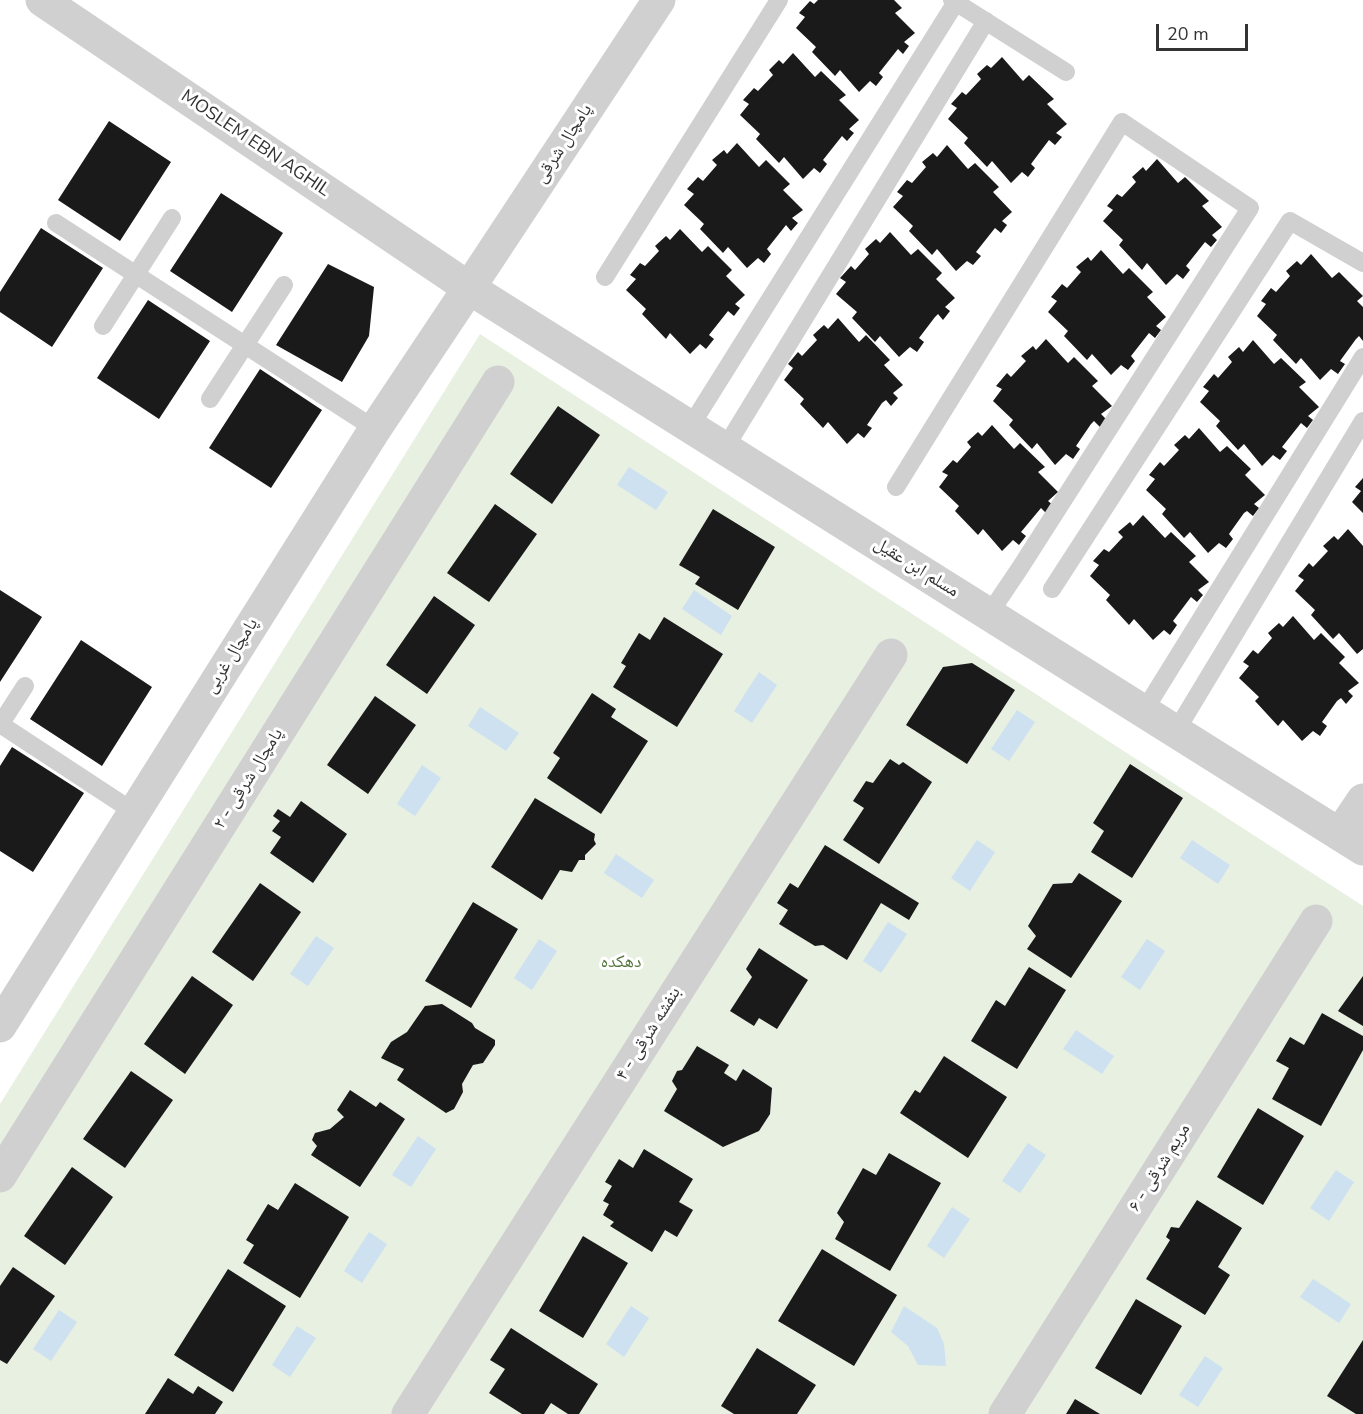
<!DOCTYPE html>
<meta charset="utf-8">
<style>
body{margin:0}
#map{position:relative;width:1363px;height:1414px;overflow:hidden;background:#fff;font-family:"Nunito Sans",sans-serif}
canvas{display:block}
.scale{position:absolute;left:1156px;top:24px;width:92px;height:27px;box-sizing:border-box;border:3px solid #333;border-top:0;padding-left:8px;font-size:18px;line-height:21px;white-space:nowrap;color:#333;-webkit-text-stroke:4px #fff;paint-order:stroke}
</style>
<div id="map">
<canvas width="1363" height="1414"></canvas>
<div class="scale">20 m</div>
</div>
<script>
const ctx = document.querySelector('canvas').getContext('2d');
ctx.lineJoin = 'round';
function fillPath(path, color) { ctx.fillStyle = color; ctx.fill(path, 'evenodd'); }
const shape = rows => new Path2D(rows.map(r => 'M' + r).join(''));
function strokePath(path, color, width, dash) { ctx.strokeStyle = color; ctx.lineWidth = width; ctx.lineCap = dash ? 'butt' : 'round'; ctx.setLineDash(dash || []); ctx.stroke(path); }
function write(font, color, halo, rows, align = 'center') {
  ctx.font = font + ' "Nunito Sans","Noto Naskh Arabic",sans-serif'; ctx.lineWidth = 6; ctx.setLineDash([]); ctx.textBaseline = 'middle'; ctx.strokeStyle = halo; ctx.fillStyle = color; for (const [text, x, y, turn = 0] of rows) {
    ctx.save(); ctx.translate(x, y); ctx.rotate((+turn || 0) * Math.PI / 180); ctx.textAlign = isNaN(turn) ? turn : align; if (halo) ctx.strokeText(text, 0, 0); ctx.fillText(text, 0, 0); ctx.restore();
  }
}
const green = shape([
 [480,334,1363,906,1363,1414,0,1414,0,1104]
]);
const water = shape([
 [629,467,668,492,656,510,617,485],
 [694,590,732,616,721,635,682,609],
 [759,672,777,685,752,723,734,711],
 [480,707,519,733,506,751,468,726],
 [1017,710,1035,722,1009,761,991,749],
 [422,765,441,778,415,816,397,804],
 [977,840,995,852,970,891,951,878],
 [1192,840,1230,865,1218,884,1180,858],
 [616,854,654,880,642,898,604,873],
 [888,922,907,934,881,973,863,961],
 [316,936,334,948,308,986,290,974],
 [539,939,557,951,532,990,514,978],
 [1147,939,1165,951,1140,990,1121,977],
 [1076,1030,1114,1056,1102,1074,1063,1049],
 [418,1136,436,1149,411,1187,392,1175],
 [1028,1143,1046,1155,1020,1193,1002,1181],
 [1336,1170,1354,1182,1329,1221,1310,1208],
 [952,1207,970,1219,944,1258,927,1246],
 [369,1232,387,1244,362,1283,344,1271],
 [1313,1279,1351,1304,1339,1323,1300,1297],
 [631,1306,649,1318,624,1357,606,1344],
 [904,1306,937,1328,944,1344,946,1366,918,1365,908,1346,891,1332],
 [59,1310,77,1322,51,1361,33,1349],
 [297,1326,316,1338,290,1377,272,1365],
 [1205,1356,1223,1368,1198,1407,1179,1395]
]);
const building = shape([
 [818,0,894,0,902,8,895,13,915,33,904,42,909,46,903,54,898,49,879,73,883,77,876,86,870,81,859,92,840,70,835,76,812,52,816,47,796,28,805,17,799,13,810,1,814,4],
 [793,53,815,77,821,71,846,95,839,100,859,120,849,129,854,133,847,141,842,136,823,160,827,164,820,173,814,168,803,179,784,157,779,163,756,139,760,134,740,115,749,104,743,100,754,88,758,91,773,75,769,70,779,60,783,64],
 [1002,57,1023,81,1029,75,1054,99,1047,104,1067,124,1056,133,1062,137,1055,145,1049,140,1031,164,1035,168,1028,177,1022,172,1011,183,992,161,987,167,964,143,968,138,948,119,957,108,951,104,962,92,966,95,981,79,977,74,987,65,991,68],
 [109,121,171,162,120,241,58,200],
 [737,143,759,167,766,160,790,184,783,190,803,210,792,218,798,223,791,231,786,225,767,249,771,254,764,263,758,258,747,268,728,247,723,253,700,229,704,224,684,205,694,194,687,189,698,177,703,181,717,165,712,160,724,150,727,154],
 [947,145,968,169,975,163,999,187,993,192,1012,212,1002,221,1007,225,1001,233,995,228,976,252,981,256,973,265,967,261,956,271,937,249,932,255,909,231,913,226,893,207,903,196,897,192,907,180,912,183,926,167,922,162,933,153,937,157],
 [1157,159,1178,183,1185,177,1209,201,1202,206,1222,227,1212,235,1217,240,1211,247,1205,242,1186,266,1190,270,1183,279,1177,274,1166,285,1147,263,1142,270,1119,245,1123,240,1103,221,1113,210,1107,206,1117,194,1122,197,1136,182,1132,177,1143,167,1146,171],
 [221,193,283,233,232,312,170,271],
 [41,228,103,268,52,347,0,312,0,292],
 [680,229,702,252,708,246,732,270,726,276,745,295,735,304,740,308,734,316,728,311,709,335,714,339,706,349,700,344,690,354,670,333,666,339,642,314,646,309,626,290,636,279,630,275,640,263,645,266,659,251,655,246,666,236,670,240],
 [890,232,911,255,918,249,942,273,936,279,955,298,945,307,950,311,943,320,938,314,935,317,919,338,924,342,917,352,910,347,899,357,880,336,875,342,852,318,857,312,836,294,846,282,840,278,851,266,855,270,869,254,865,249,876,239,880,243],
 [1101,250,1123,274,1129,268,1153,292,1147,297,1166,317,1156,326,1161,330,1155,338,1149,333,1131,356,1135,361,1128,370,1121,365,1111,375,1092,354,1087,360,1064,336,1068,331,1048,312,1057,301,1051,297,1062,284,1067,288,1081,272,1076,267,1088,257,1091,261],
 [1311,254,1332,278,1339,272,1363,296,1357,301,1363,307,1363,341,1359,336,1356,339,1340,361,1345,364,1338,374,1331,369,1320,380,1301,358,1296,364,1273,340,1277,335,1257,316,1266,304,1261,301,1271,288,1276,292,1290,276,1286,271,1297,261,1301,265],
 [328,264,374,287,369,336,342,382,276,345],
 [148,300,210,341,159,419,97,378],
 [838,318,859,342,866,335,890,360,884,365,903,385,893,393,898,398,891,406,886,400,882,403,867,425,872,428,864,438,858,433,847,444,828,422,823,428,800,404,804,399,784,380,793,368,788,364,798,352,802,356,817,340,813,335,824,325,828,329],
 [1046,339,1068,363,1074,357,1098,381,1092,386,1112,406,1101,414,1106,419,1100,427,1094,421,1091,424,1076,446,1080,449,1073,459,1066,454,1055,465,1037,443,1032,449,1009,425,1013,420,993,401,1002,389,996,386,1007,373,1011,377,1026,361,1021,356,1033,346,1036,350],
 [1253,340,1274,364,1281,358,1306,382,1299,387,1319,407,1308,416,1313,420,1307,428,1301,423,1282,447,1287,451,1280,460,1273,455,1262,466,1244,444,1238,450,1216,426,1220,421,1200,402,1209,391,1203,387,1214,374,1218,378,1232,362,1228,357,1239,347,1243,352],
 [260,369,322,410,271,488,209,448],
 [558,406,600,435,552,504,510,474],
 [992,425,1014,449,1020,443,1045,467,1038,472,1058,492,1048,501,1053,505,1046,513,1041,508,1021,532,1026,536,1019,545,1013,540,1002,551,983,529,978,535,955,511,959,506,939,487,948,475,942,472,953,460,957,463,971,447,967,442,978,432,982,436],
 [1199,428,1220,452,1227,446,1251,469,1245,475,1265,495,1254,504,1259,508,1253,516,1247,511,1244,513,1229,534,1233,539,1226,548,1219,543,1208,553,1190,532,1184,538,1162,514,1166,509,1146,490,1155,479,1149,475,1160,462,1164,466,1179,450,1174,445,1185,435,1189,439],
 [1363,478,1363,513,1352,502,1361,491,1355,487],
 [495,504,537,534,489,602,447,573],
 [713,509,775,547,738,610,695,584,700,577,679,565],
 [1143,515,1165,538,1171,532,1196,556,1189,562,1209,582,1198,590,1203,595,1197,602,1191,597,1173,621,1177,625,1170,635,1164,630,1153,640,1134,619,1129,625,1106,600,1110,595,1090,576,1099,565,1093,561,1104,549,1109,552,1123,537,1118,532,1130,522,1133,526],
 [1348,529,1363,546,1363,649,1357,654,1339,633,1333,639,1311,615,1315,610,1295,591,1304,580,1298,576,1309,563,1313,567,1328,551,1323,546,1334,536,1338,540],
 [0,590,42,617,0,682],
 [434,596,475,625,427,694,386,665],
 [1293,616,1314,640,1321,633,1345,657,1339,663,1359,683,1348,691,1353,696,1346,704,1341,698,1337,701,1322,722,1327,726,1320,736,1313,731,1302,741,1283,720,1278,726,1255,701,1259,697,1239,678,1249,666,1243,662,1253,650,1258,654,1272,638,1268,633,1279,623,1283,627],
 [664,617,723,654,677,727,613,687,626,666,621,663,639,633,650,640],
 [81,640,152,687,102,766,30,719],
 [972,663,1015,690,967,764,906,725,943,667],
 [592,693,616,709,611,717,648,741,601,814,547,778,560,758,553,753],
 [375,696,416,725,368,794,327,765],
 [12,747,84,793,33,872,0,851,0,766],
 [890,759,899,765,903,762,932,782,879,864,843,840,864,808,853,801,866,781,873,783],
 [1130,764,1183,798,1132,878,1091,852,1104,831,1093,823],
 [535,798,595,834,594,840,596,844,585,855,585,860,579,860,572,872,560,870,542,900,491,867],
 [301,801,347,834,313,883,270,853,281,837,272,831,280,821,273,816,278,809,290,817],
 [825,845,919,903,909,920,881,903,847,960,823,945,815,946,779,924,788,910,777,903,790,883,798,888],
 [1079,873,1122,901,1071,978,1027,949,1036,936,1028,926,1053,884,1072,883],
 [260,883,301,912,253,981,212,952],
 [473,902,518,929,471,1008,425,981],
 [759,948,808,980,777,1029,759,1018,754,1026,730,1011,752,977,746,969],
 [1029,967,1066,990,1017,1069,971,1041,996,1000,1005,1006],
 [192,976,233,1005,185,1074,144,1044],
 [1363,976,1363,1026,1338,1011],
 [442,1004,472,1023,475,1028,495,1040,495,1045,483,1063,473,1065,462,1084,463,1092,454,1109,446,1113,397,1080,404,1069,381,1058,391,1042,407,1032,425,1006],
 [1322,1013,1363,1036,1363,1050,1321,1126,1272,1099,1289,1068,1276,1061,1290,1037,1304,1045],
 [697,1046,729,1065,724,1073,736,1081,743,1069,772,1088,770,1114,759,1131,723,1147,664,1111,677,1089,672,1081,677,1071,682,1070],
 [944,1056,1007,1097,968,1158,900,1113,915,1090,920,1093],
 [131,1071,173,1100,125,1168,83,1139],
 [350,1090,376,1107,380,1102,405,1119,360,1187,311,1155,317,1146,312,1140,315,1133,330,1129,344,1117,337,1110],
 [1258,1108,1304,1136,1263,1205,1217,1177],
 [644,1149,693,1179,679,1202,693,1210,677,1237,665,1230,652,1252,610,1226,614,1222,603,1215,609,1204,603,1201,612,1186,605,1182,619,1159,633,1168],
 [889,1153,941,1183,890,1271,835,1239,844,1222,837,1213,863,1168,876,1175],
 [72,1167,113,1197,65,1265,24,1236],
 [295,1183,349,1217,300,1298,243,1263,254,1245,246,1240,268,1204,278,1210],
 [1197,1200,1242,1228,1218,1267,1230,1275,1205,1315,1146,1279,1170,1240,1166,1237,1171,1227,1179,1228],
 [583,1236,628,1263,583,1338,539,1311],
 [822,1249,897,1295,854,1366,778,1321],
 [13,1267,55,1296,7,1364,0,1360,0,1286],
 [228,1269,286,1306,233,1392,174,1355],
 [1136,1299,1182,1326,1141,1395,1095,1368],
 [511,1328,598,1384,579,1414,568,1414,551,1403,544,1414,522,1414,489,1393,505,1369,490,1360],
 [1363,1340,1363,1414,1356,1414,1327,1396],
 [757,1348,816,1385,797,1414,734,1414,721,1406],
 [168,1378,193,1394,198,1386,223,1402,215,1414,145,1414],
 [1075,1399,1100,1414,1066,1414]
]);
const service = shape([
 [952,0,1066,72],
 [56,223,375,429],
 [605,277,779,0],
 [103,326,172,218],
 [210,399,284,285],
 [690,427,956,2],
 [725,448,986,21],
 [896,487,1122,122,1250,208,1020,568,989,614],
 [1052,589,1290,221,1363,263],
 [1144,711,1363,357],
 [0,724,134,812],
 [0,725,25,686],
 [1176,731,1363,421]
]);
const minor = shape([
 [1340,834,1363,800],
 [0,1026,375,429,469,288],
 [0,1176,498,382],
 [408,1414,891,655],
 [1005,1414,1316,921]
]);
const tertiary = shape([
 [42,0,469,288,1363,849],
 [469,288,659,0]
]);
const streetNames = [
 ["MOSLEM EBN AGHIL",255,144,34],
 ["پامچال شرقی",564,144,-57],
 ["مسلم ابن عقیل",916,568,32],
 ["پامچال غربی",232,656,-58],
 ["پامچال شرقی - ۲",249,779,-58],
 ["بنفشه شرقی - ۴",649,1034,-58],
 ["مریم شرقی - ۶",1160,1168,-58]
];
const parkNames = [
 ["دهکده",621,963]
];
fillPath(green, '#e8f0e1');
fillPath(water, '#cde1f0');
fillPath(building, '#1a1a1a');
strokePath(service, '#d0d0d0', 18);
strokePath(minor, '#d0d0d0', 33);
strokePath(tertiary, '#d0d0d0', 33);
write('18px', '#333', '#fff', streetNames);
write('18px', '#53743b', '#fff', parkNames);
</script>
